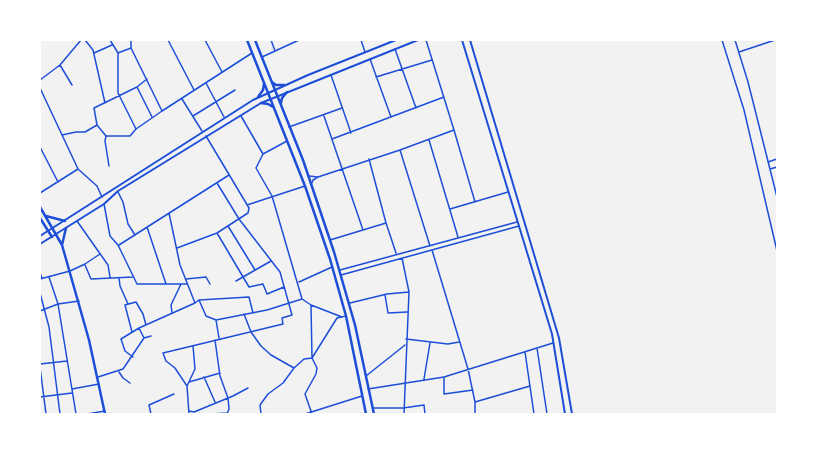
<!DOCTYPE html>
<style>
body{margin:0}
#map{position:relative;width:817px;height:454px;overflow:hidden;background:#f2f2f2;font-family:"Exo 2",sans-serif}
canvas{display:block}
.frame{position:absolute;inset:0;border:41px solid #fff;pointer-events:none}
</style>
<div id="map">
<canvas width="817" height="454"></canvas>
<div class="frame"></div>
</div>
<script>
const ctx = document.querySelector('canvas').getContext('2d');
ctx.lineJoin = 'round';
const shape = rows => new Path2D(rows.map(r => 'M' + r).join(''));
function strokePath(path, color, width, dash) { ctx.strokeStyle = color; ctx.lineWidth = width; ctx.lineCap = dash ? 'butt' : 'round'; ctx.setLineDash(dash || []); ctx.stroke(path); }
const minor = shape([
 [85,40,93,50,105,103],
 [110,40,118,53,118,93,136,129],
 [131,40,131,48,162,111],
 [168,40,194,90],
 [205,40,222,72],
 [271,40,275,51],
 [361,40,365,52],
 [722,40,744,110,777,251],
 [735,40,748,82,777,197],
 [395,49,416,108],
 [739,52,775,40],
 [94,53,112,45],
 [118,53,131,48],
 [262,57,299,40],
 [370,59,391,117],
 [60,65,72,85],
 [331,75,351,133],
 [376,77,432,60],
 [147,79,137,87,94,108,97,125,106,136,130,136,136,129,162,111,252,53],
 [40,80,60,65,81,40],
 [206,83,224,117],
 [137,87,152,117],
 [40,88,78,169,97,186,102,197],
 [182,99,202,131],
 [193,116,235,90],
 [241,116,263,154],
 [324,116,363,230],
 [289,127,342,108],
 [454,130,475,202],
 [62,135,76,132,85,132,97,125],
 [106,136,105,141,109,166],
 [332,139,444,97],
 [429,140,458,237],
 [40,147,58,182],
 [400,150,454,130,426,40],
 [369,159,386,223],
 [768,162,777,159],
 [770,169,777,167],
 [309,176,318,177,313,180,311,185],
 [318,177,400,150,430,246],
 [217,183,239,219],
 [118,192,123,202,128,224,135,235],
 [40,193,78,169],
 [104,204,110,236,118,245,137,284,187,284],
 [247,205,305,186],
 [450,209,508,192],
 [169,213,180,265,195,303],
 [77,221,108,265,110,277],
 [228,226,255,270],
 [147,227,166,284],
 [217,233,249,287,263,284,267,294,284,287],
 [330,240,386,223,396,253],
 [119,245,229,175],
 [177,248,217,233,248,213,249,208,206,136],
 [432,250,468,369,475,402,475,414],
 [402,258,409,292,404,414],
 [85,265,91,279,133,277],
 [340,270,517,222],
 [40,273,42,278],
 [341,275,519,226],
 [49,277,58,304,76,414],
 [119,278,120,286,128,304],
 [40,279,70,271,85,264,100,254],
 [186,279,206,277,210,284],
 [236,281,271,261],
 [299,282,332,267],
 [40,293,49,327,60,414],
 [385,295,388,313,407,312],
 [199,300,206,316,216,320,267,310,302,299],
 [350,303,387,294,409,292],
 [311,305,342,317],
 [40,311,58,304,79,301],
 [172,313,171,305,181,284],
 [244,314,251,332,261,346,271,355,294,368],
 [216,320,219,338],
 [139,328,144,338],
 [132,332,125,305,136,302,143,314,146,325],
 [406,339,448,344,459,342],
 [215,340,220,376,228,398,229,409,227,414],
 [537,348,547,414],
 [525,352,534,414],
 [133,357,125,351,121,339,139,328,195,303,199,300,249,297,253,313],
 [40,364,67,361],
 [40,367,46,414],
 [119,372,123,378,130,383],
 [366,376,405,345],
 [98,377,123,369,144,338,151,336],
 [204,377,215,402],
 [444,377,444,394,473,390],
 [424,379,430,343],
 [189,382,220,373],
 [187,386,195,369,193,346],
 [72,389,99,384],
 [368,389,444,377,553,343],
 [40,397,72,393],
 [475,402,530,386],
 [373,408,403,408,424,405,425,414],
 [189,411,194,412,233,396,248,388],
 [87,414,105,411],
 [151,414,149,405,174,394],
 [189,414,187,386,175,368,166,361,163,353,283,324,282,318,292,315,280,272,239,219],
 [212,414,227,413],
 [261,414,260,405,268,394,283,383,294,368,304,359,312,358,311,305,302,299,272,196,256,168,263,154,287,141],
 [305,414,362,396],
 [312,414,305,394,316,374,317,368,312,358,337,318,346,316]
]);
const tertiary = shape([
 [462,40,552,334,565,414],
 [470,40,559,338,572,414],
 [40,236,253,100,308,75,396,40],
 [40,244,104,204,118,191,261,103,418,40]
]);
const secondary = shape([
 [247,40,305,186,330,259,346,316,366,414],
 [255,40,303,160,334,252,355,325,374,414],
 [272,82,276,85,284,85],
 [258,97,263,90,264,84],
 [261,103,268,104,273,107],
 [281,103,282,98,287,92],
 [40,207,62,245,89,340,105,414],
 [46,216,65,221],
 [40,218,52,237],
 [62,245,66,228]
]);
strokePath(minor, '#1d4ed8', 1.5);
strokePath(tertiary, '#1d4ed8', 2);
strokePath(secondary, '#1d4ed8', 2.5);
</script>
